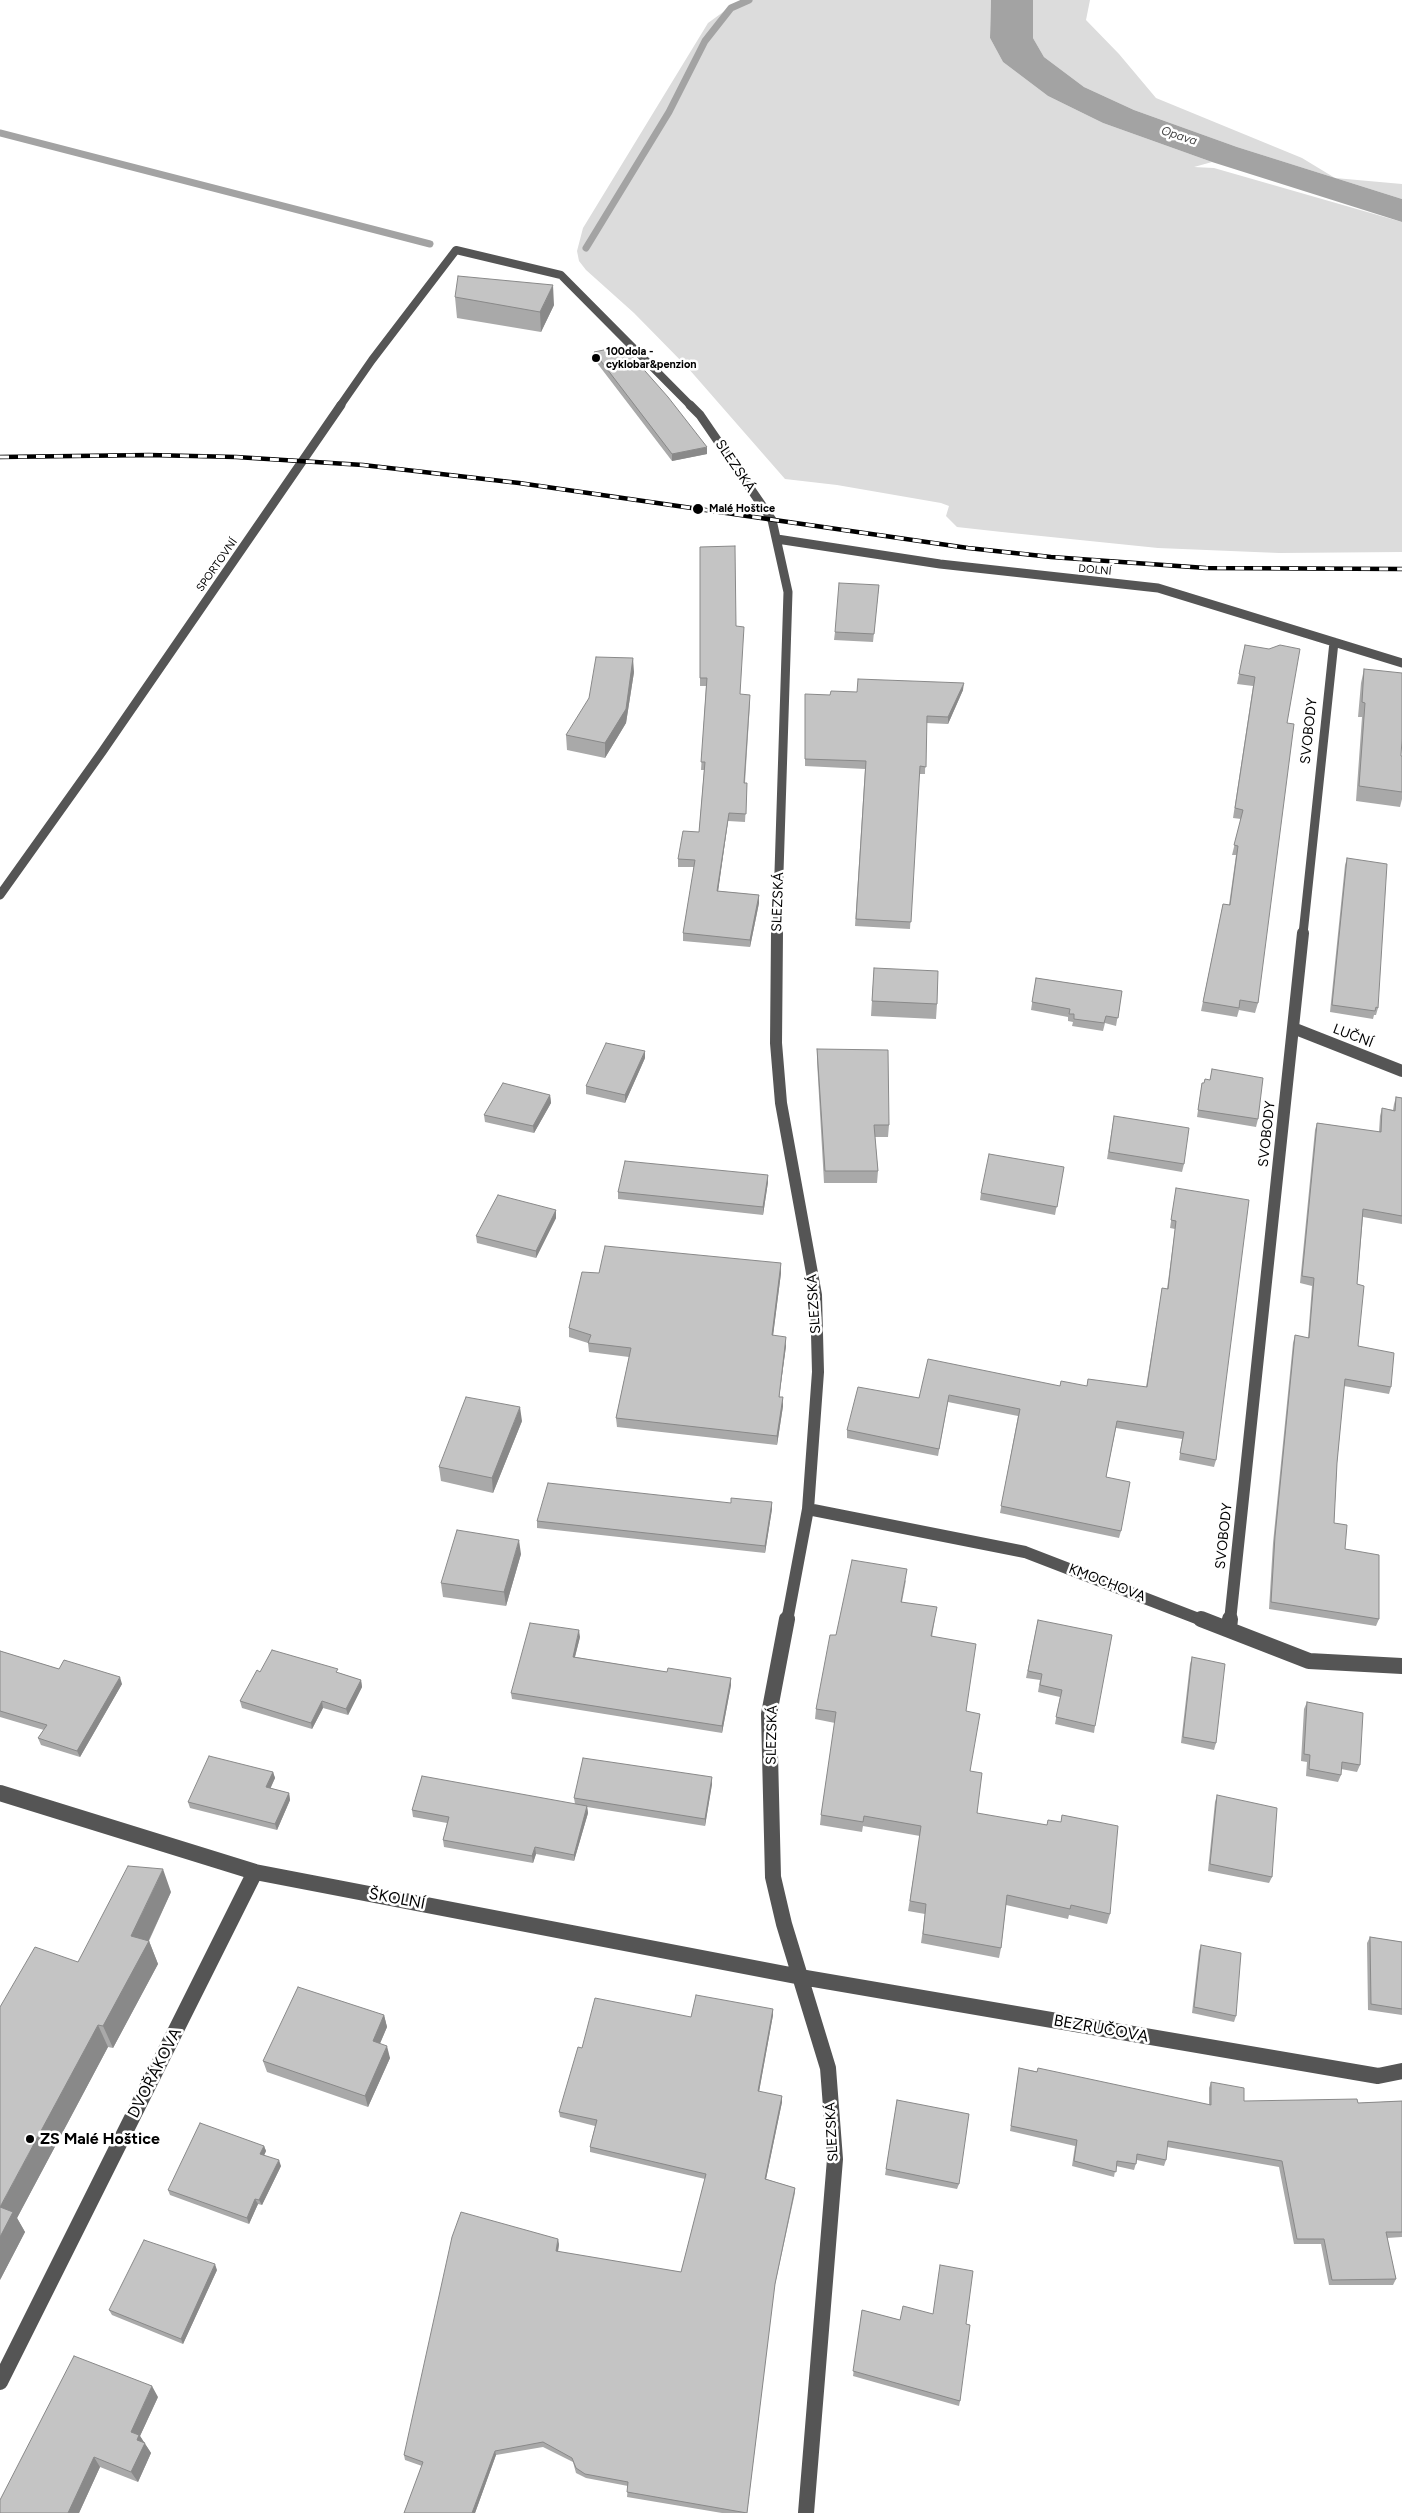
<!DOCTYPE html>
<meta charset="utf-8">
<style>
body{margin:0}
canvas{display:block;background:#fff}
</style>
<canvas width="1402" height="2513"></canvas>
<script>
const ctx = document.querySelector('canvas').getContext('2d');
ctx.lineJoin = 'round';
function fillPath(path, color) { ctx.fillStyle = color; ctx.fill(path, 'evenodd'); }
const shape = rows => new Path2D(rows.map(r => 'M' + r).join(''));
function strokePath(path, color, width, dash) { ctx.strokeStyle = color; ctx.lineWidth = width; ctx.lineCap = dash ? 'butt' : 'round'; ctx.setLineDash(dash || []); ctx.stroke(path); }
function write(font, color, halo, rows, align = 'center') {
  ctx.font = font + ' Figtree,sans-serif'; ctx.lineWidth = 5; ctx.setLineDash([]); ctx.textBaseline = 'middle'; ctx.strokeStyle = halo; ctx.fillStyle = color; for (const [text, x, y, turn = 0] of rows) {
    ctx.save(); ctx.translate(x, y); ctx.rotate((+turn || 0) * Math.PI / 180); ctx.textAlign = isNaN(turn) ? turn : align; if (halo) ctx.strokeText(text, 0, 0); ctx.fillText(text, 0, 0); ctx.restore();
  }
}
const green = shape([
 [748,0,991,0,990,38,1003,62,1048,96,1103,123,1212,162,1194,167,1214,168,1402,222,1402,552,1279,553,1158,548,1002,532,957,527,946,516,949,506,941,503,837,485,785,479,688,368,634,313,586,270,579,261,577,251,583,228,708,23,730,7],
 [1033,0,1090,0,1086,20,1119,54,1156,98,1302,158,1335,178,1402,184,1402,199,1237,147,1134,110,1084,87,1044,57,1033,38]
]);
const water = shape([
 [991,0,1033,0,1033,38,1044,57,1084,87,1134,110,1237,147,1402,199,1402,222,1212,162,1103,123,1048,96,1003,62,990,38]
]);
const stream = shape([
 [0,133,430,244],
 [586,248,669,112,705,41,731,8,749,0]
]);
const minorFar3 = shape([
 [340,406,372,360,456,250,561,275,691,406]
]);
const minorFar2 = shape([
 [690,405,700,415,772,520,788,592,777,934],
 [777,539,940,564,1158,588,1402,663],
 [0,895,102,752,341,405],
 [1303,934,1334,642]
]);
const minorFar1 = shape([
 [777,933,776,1043,781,1103,816,1295,818,1372,808,1509,787,1621],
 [1293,1028,1402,1071],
 [808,1509,1025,1552,1204,1621],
 [1230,1621,1303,933]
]);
const minor = shape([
 [787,1619,769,1714,773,1877,784,1924,828,2068,835,2159,806,2513],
 [1201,1619,1309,1661,1402,1666],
 [1229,1629,1230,1619],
 [0,1793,255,1872,801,1977,1378,2076,1402,2071],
 [0,2382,255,1872]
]);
const rail = shape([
 [0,457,149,455,236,457,363,465,519,483,968,548,1051,557,1206,568,1402,569]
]);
const wall = shape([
 [455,297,554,305,541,332,457,318],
 [594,352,707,454,672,461,594,359],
 [700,547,736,626,740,694,750,703,745,783,747,783,745,822,728,821,718,891,759,895,759,903,750,947,683,941,683,933,694,867,678,867,678,859,699,832,704,770,701,770,706,686,700,686],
 [879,585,873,642,834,640,835,632],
 [1245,645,1287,723,1258,1003,1255,1013,1239,1010,1237,1017,1201,1011,1223,904,1229,905,1236,855,1232,855,1241,819,1233,818,1253,686,1237,684],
 [1364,669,1401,756,1402,756,1402,799,1400,807,1356,801,1362,717,1358,717,1361,683],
 [634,672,626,723,605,758,567,750,566,735],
 [963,690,948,724,926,723,925,774,919,774,910,929,855,926,865,769,805,766,805,702,830,695,857,692],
 [1347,858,1378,1008,1376,1015,1374,1015,1373,1019,1330,1012,1345,865],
 [874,968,937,1004,936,1019,871,1016],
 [1036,978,1122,991,1116,1026,1105,1023,1103,1031,1072,1026,1073,1022,1068,1021,1068,1017,1031,1010],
 [817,1049,889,1125,888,1137,875,1137,878,1171,877,1183,824,1183,817,1061],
 [645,1058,625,1103,586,1094,586,1086],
 [1212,1069,1258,1119,1256,1127,1197,1117,1202,1083,1204,1083,1210,1080],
 [550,1095,551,1103,534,1133,485,1122,484,1115],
 [1396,1097,1402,1098,1402,1224,1363,1217,1357,1284,1358,1346,1391,1387,1389,1394,1344,1386,1337,1463,1334,1523,1345,1549,1379,1619,1376,1626,1269,1609,1273,1543,1293,1343,1295,1335,1308,1338,1312,1286,1300,1283,1315,1130,1317,1123,1379,1132,1380,1116,1382,1108,1393,1110,1394,1104],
 [1114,1116,1184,1164,1182,1172,1107,1159],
 [1064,1167,1055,1215,980,1200,981,1193],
 [768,1175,768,1182,763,1215,618,1199,618,1192],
 [1176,1188,1216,1460,1214,1467,1179,1460,1182,1439,1116,1428,1106,1477,1121,1531,1119,1538,1000,1513,1018,1416,948,1402,938,1456,847,1438,847,1430,919,1398,1060,1386,1146,1387,1161,1296,1162,1288,1167,1289,1175,1229,1170,1228],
 [556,1210,556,1218,536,1258,477,1243,476,1236],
 [781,1263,781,1273,773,1335,786,1346,779,1397,783,1406,777,1445,617,1427,616,1418,629,1357,589,1352,588,1343,569,1337,569,1328,599,1273],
 [522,1421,493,1493,441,1481,439,1467],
 [772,1502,772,1509,765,1553,537,1528,537,1521,731,1503],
 [521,1554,506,1606,443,1597,441,1583],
 [906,1580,902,1602,935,1618,932,1637,966,1711,970,1771,977,1813,1110,1914,1107,1924,1069,1915,1068,1919,1006,1905,1001,1948,999,1958,921,1943,925,1914,908,1911,920,1836,863,1826,862,1832,820,1825,821,1815,835,1723,815,1719,816,1709,836,1635],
 [1038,1620,1095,1726,1094,1733,1055,1724,1060,1697,1038,1692,1040,1680,1026,1678],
 [580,1637,575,1657,667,1672,731,1678,731,1685,722,1733,512,1699,511,1693],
 [0,1651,59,1669,122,1684,80,1757,41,1745,38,1738,44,1730,0,1717],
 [1192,1657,1216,1743,1214,1750,1181,1743,1190,1664],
 [260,1672,339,1673,361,1680,362,1687,348,1715,323,1708,312,1729,242,1708,240,1701],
 [1307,1702,1360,1765,1357,1772,1341,1769,1341,1775,1338,1782,1306,1776,1307,1762,1301,1761,1304,1709],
 [273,1772,275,1778,270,1788,289,1793,290,1800,277,1830,190,1808,188,1802],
 [712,1784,705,1826,587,1807,588,1813,574,1861,536,1854,533,1863,444,1847,443,1840,447,1823,413,1817,412,1810,575,1804,574,1798],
 [1217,1795,1272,1877,1269,1883,1208,1871,1215,1802],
 [171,1892,149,1941,158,1964,113,2048,108,2047,17,2218,25,2232,0,2280,78,1962],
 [1370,1937,1402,1942,1402,2015,1368,2010,1367,1943],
 [1201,1945,1236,2016,1234,2022,1192,2013,1199,1951],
 [773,2009,773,2015,759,2092,782,2096,782,2102,766,2179,795,2188,795,2193,774,2289,747,2513,722,2513,627,2497,628,2486,586,2478,576,2473,573,2462,543,2447,496,2455,475,2513,404,2513,422,2466,405,2460,404,2455,559,2244,558,2252,681,2272,705,2179,590,2152,590,2147,595,2126,560,2117,559,2112,582,2048,691,2017],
 [384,2015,387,2027,380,2043,390,2058,368,2107,267,2072,263,2061],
 [1019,2068,1209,2105,1209,2088,1211,2082,1244,2101,1358,2103,1402,2101,1402,2237,1387,2238,1396,2279,1393,2285,1329,2285,1321,2244,1294,2244,1279,2167,1167,2147,1166,2160,1164,2166,1137,2160,1134,2170,1116,2166,1114,2177,1072,2166,1075,2146,1010,2131],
 [897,2100,959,2184,957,2189,885,2175],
 [264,2146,266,2151,264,2155,281,2166,262,2205,258,2204,249,2224,170,2195,168,2190],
 [217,2270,183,2344,112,2315,109,2310],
 [862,2310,900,2320,966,2324,960,2401,959,2406,853,2376],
 [158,2397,140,2436,151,2453,138,2482,100,2467,79,2513,0,2513]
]);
const shadedWall = shape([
 [553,285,554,305,541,332,540,312],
 [707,447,707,454,672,461,672,454],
 [633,658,634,672,626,723,605,758,605,743],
 [964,683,963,690,948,724,948,717],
 [729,813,728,821,717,899,717,891],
 [759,895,759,903,750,947,750,940],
 [645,1051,645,1058,625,1103,625,1095],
 [550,1095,551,1103,534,1133,533,1126],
 [768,1175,768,1182,763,1215,763,1207],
 [556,1210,556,1218,536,1258,536,1251],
 [781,1263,781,1273,772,1344,772,1335],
 [786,1337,786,1346,778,1406,779,1397],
 [783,1397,783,1406,777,1445,777,1436],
 [520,1407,522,1421,493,1493,492,1478],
 [772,1502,772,1509,765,1553,765,1546],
 [519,1540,521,1554,506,1606,504,1592],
 [579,1630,580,1637,573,1664,573,1657],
 [120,1677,122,1684,80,1757,77,1751],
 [731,1678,731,1685,722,1733,722,1726],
 [361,1680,362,1687,348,1715,346,1709],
 [322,1701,323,1708,312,1729,311,1723],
 [273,1772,275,1778,268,1794,266,1787],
 [712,1777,712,1784,705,1826,705,1819],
 [289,1793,290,1800,277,1830,275,1824],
 [587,1806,588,1813,574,1861,574,1855],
 [535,1847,536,1854,533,1863,532,1856],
 [163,1869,171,1892,146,1946,149,1941,158,1964,113,2048,103,2026,131,1936],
 [773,2009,773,2015,758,2097,758,2091],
 [384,2015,387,2027,376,2053,373,2041],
 [98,2025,108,2047,17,2218,25,2232,0,2280,0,2207],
 [387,2046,390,2058,368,2107,365,2096],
 [782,2096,782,2102,765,2184,765,2179],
 [264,2146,266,2151,262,2160,260,2154],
 [279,2160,281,2166,262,2205,259,2200],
 [255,2199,258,2204,249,2224,247,2218],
 [558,2239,559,2244,557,2257,556,2251],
 [215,2264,217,2270,183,2344,181,2339],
 [152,2386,158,2397,140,2436,151,2453,138,2482,131,2472,131,2432],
 [495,2451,496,2455,475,2513,472,2513],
 [94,2457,100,2467,79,2513,68,2513]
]);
const building = shape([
 [458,276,553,285,540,312,455,297,458,276],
 [623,346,668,397,707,447,672,454,594,352,623,346],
 [735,546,736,626,744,627,740,694,750,695,744,783,747,783,746,814,729,813,717,891,759,895,750,940,683,933,695,860,678,859,683,831,699,832,705,762,701,762,707,678,700,678,700,547,735,546],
 [839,583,879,585,874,634,835,632,839,583],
 [1245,645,1269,649,1280,645,1300,649,1287,723,1294,724,1258,1003,1240,1000,1239,1008,1203,1002,1223,904,1230,905,1238,846,1234,845,1243,810,1235,808,1255,677,1239,674,1245,645],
 [596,657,633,658,626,709,605,743,566,735,589,698,596,657],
 [1364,669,1402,673,1402,739,1401,756,1402,756,1402,792,1359,786,1365,703,1362,702,1364,669],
 [858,679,964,683,948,717,927,716,926,767,920,766,911,922,856,919,866,761,805,759,805,694,830,695,831,691,857,692,858,679],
 [1347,858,1387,864,1378,1008,1376,1007,1375,1011,1332,1005,1347,858],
 [874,968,938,971,937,1004,872,1001,874,968],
 [1036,978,1122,991,1118,1018,1106,1016,1104,1023,1074,1019,1074,1014,1069,1014,1070,1009,1032,1002,1036,978],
 [606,1043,645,1051,625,1095,586,1086,606,1043],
 [817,1049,888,1050,889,1125,874,1125,878,1171,825,1171,817,1049],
 [1212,1069,1263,1078,1258,1119,1198,1110,1202,1083,1204,1083,1205,1079,1210,1080,1212,1069],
 [503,1083,550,1095,533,1126,484,1115,503,1083],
 [1396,1097,1402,1098,1402,1216,1363,1209,1357,1284,1364,1286,1358,1346,1394,1353,1391,1387,1345,1379,1337,1463,1334,1523,1347,1525,1345,1549,1379,1555,1379,1619,1271,1602,1275,1536,1295,1335,1309,1338,1314,1278,1302,1276,1317,1123,1381,1132,1382,1108,1395,1111,1396,1097],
 [1114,1116,1189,1128,1184,1164,1109,1152,1114,1116],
 [989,1154,1064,1167,1057,1207,981,1193,989,1154],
 [625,1161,768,1175,763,1207,618,1192,625,1161],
 [1176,1188,1249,1200,1216,1460,1180,1453,1184,1432,1117,1421,1106,1477,1130,1482,1121,1531,1001,1506,1020,1409,949,1395,939,1449,847,1430,858,1387,919,1398,928,1359,1060,1386,1061,1381,1087,1386,1088,1379,1147,1387,1162,1288,1168,1289,1176,1221,1171,1220,1176,1188],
 [498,1195,556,1210,536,1251,476,1236,498,1195],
 [605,1246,781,1263,772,1335,786,1337,779,1397,783,1397,777,1436,616,1418,631,1348,588,1343,591,1335,569,1328,582,1272,599,1273,605,1246],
 [466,1397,520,1407,492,1478,439,1467,466,1397],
 [548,1483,731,1503,731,1498,772,1502,765,1546,537,1521,548,1483],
 [457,1530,519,1540,504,1592,441,1583,457,1530],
 [852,1560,907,1569,901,1602,937,1607,931,1636,976,1644,966,1711,980,1714,970,1771,982,1773,977,1813,1047,1825,1048,1820,1061,1822,1062,1815,1118,1826,1110,1914,1071,1905,1070,1909,1007,1895,1001,1948,923,1934,926,1904,910,1901,921,1826,864,1816,863,1822,821,1815,836,1712,816,1709,830,1635,836,1635,852,1560],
 [1038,1620,1112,1635,1095,1726,1056,1717,1062,1690,1040,1685,1042,1674,1028,1671,1038,1620],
 [530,1623,579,1630,573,1657,667,1672,668,1668,731,1678,722,1726,511,1693,530,1623],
 [272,1650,338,1669,336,1672,361,1680,346,1709,322,1701,311,1723,240,1701,257,1670,260,1672,272,1650],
 [0,1651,59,1669,64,1660,120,1677,77,1751,38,1738,47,1725,0,1711,0,1651],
 [1192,1657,1225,1664,1216,1743,1183,1737,1192,1657],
 [1307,1702,1363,1713,1360,1765,1342,1762,1341,1775,1309,1769,1310,1755,1304,1754,1307,1702],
 [209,1756,273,1772,266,1787,289,1793,275,1824,188,1802,209,1756],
 [583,1758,712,1777,705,1819,574,1798,583,1758],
 [422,1776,587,1806,574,1855,535,1847,532,1856,443,1840,449,1817,412,1810,422,1776],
 [1217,1795,1277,1808,1272,1877,1210,1864,1217,1795],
 [128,1866,163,1869,131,1936,149,1941,103,2026,98,2025,0,2207,13,2212,0,2237,0,2007,35,1947,78,1962,128,1866],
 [1370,1937,1402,1942,1402,2009,1371,2004,1370,1937],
 [1201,1945,1241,1953,1236,2016,1194,2007,1201,1945],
 [298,1987,384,2015,373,2041,387,2046,365,2096,263,2061,298,1987],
 [696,1995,773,2009,758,2091,782,2096,765,2179,795,2188,775,2284,747,2513,627,2492,628,2482,585,2474,576,2468,572,2458,543,2442,495,2451,472,2513,404,2513,423,2462,404,2455,452,2237,461,2212,558,2239,556,2251,681,2272,706,2174,590,2147,597,2120,559,2112,578,2047,582,2048,595,1998,691,2017,696,1995],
 [1019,2068,1037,2072,1038,2068,1211,2105,1211,2082,1244,2088,1244,2101,1357,2099,1358,2103,1402,2101,1402,2232,1386,2232,1396,2279,1332,2280,1324,2239,1297,2239,1282,2161,1168,2141,1166,2160,1137,2154,1136,2164,1117,2161,1116,2172,1074,2161,1077,2140,1011,2126,1019,2068],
 [897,2100,969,2114,959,2184,886,2169,897,2100],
 [200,2123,264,2146,260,2154,279,2160,259,2200,255,2199,247,2218,168,2190,200,2123],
 [144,2240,215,2264,181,2339,109,2310,144,2240],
 [940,2265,973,2271,966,2324,970,2325,960,2401,853,2371,862,2310,900,2320,903,2306,933,2314,940,2265],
 [74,2356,152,2386,131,2432,139,2435,137,2440,145,2443,131,2472,94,2457,68,2513,0,2513,0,2500,74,2356]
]);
const markers = [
 [596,358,5,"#000"],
 [698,509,6,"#000"],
 [30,2139,5,"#000"]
];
const farPoinames = [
 ["100dola -",606,352],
 ["cyklobar&penzion",606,365],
 ["Malé Hoštice",709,509]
];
const farStreetnames = [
 ["SPORTOVNÍ",217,565,-55],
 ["DOLNÍ",1095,570,5]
];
const farWaternames = [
 ["Opava",1179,136,18]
];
const streetNames = [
 ["SLEZSKÁ",735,466,56],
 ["SVOBODY",1309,731,-84],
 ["SLEZSKÁ",778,902,-88],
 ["LUČNÍ",1353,1036,21],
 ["SVOBODY",1267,1134,-84],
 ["SLEZSKÁ",814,1304,-94],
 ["SVOBODY",1224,1536,-84],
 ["KMOCHOVA",1107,1583,21],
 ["SLEZSKÁ",772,1735,-89],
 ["SLEZSKÁ",832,2132,-93]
];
const nearStreetnames = [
 ["ŠKOLNÍ",397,1899,11],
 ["BEZRUČOVA",1101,2029,10],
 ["DVOŘÁKOVA",155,2073,-63]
];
const nearPoinames = [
 ["ZS Malé Hoštice",40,2139]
];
fillPath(green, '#dcdcdc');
fillPath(water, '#a3a3a3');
strokePath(stream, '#a3a3a3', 7);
strokePath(minorFar3, '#555', 8);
strokePath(minorFar2, '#555', 9);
strokePath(minorFar1, '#555', 12);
strokePath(minor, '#555', 16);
strokePath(rail, '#000', 4.5);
strokePath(rail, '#fff', 3, [9]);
fillPath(wall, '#a9a9a9');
fillPath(shadedWall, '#898989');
fillPath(building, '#c4c4c4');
strokePath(building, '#898989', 1);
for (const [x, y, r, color] of markers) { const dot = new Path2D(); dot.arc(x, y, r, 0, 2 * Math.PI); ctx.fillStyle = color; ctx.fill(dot); strokePath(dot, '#fff', 2); }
write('bold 11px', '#000', '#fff', farPoinames, 'left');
write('11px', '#000', '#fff', farStreetnames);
write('italic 12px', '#444', '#fff', farWaternames);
write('14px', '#000', '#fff', streetNames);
write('16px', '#000', '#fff', nearStreetnames);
write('bold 16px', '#000', '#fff', nearPoinames, 'left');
</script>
